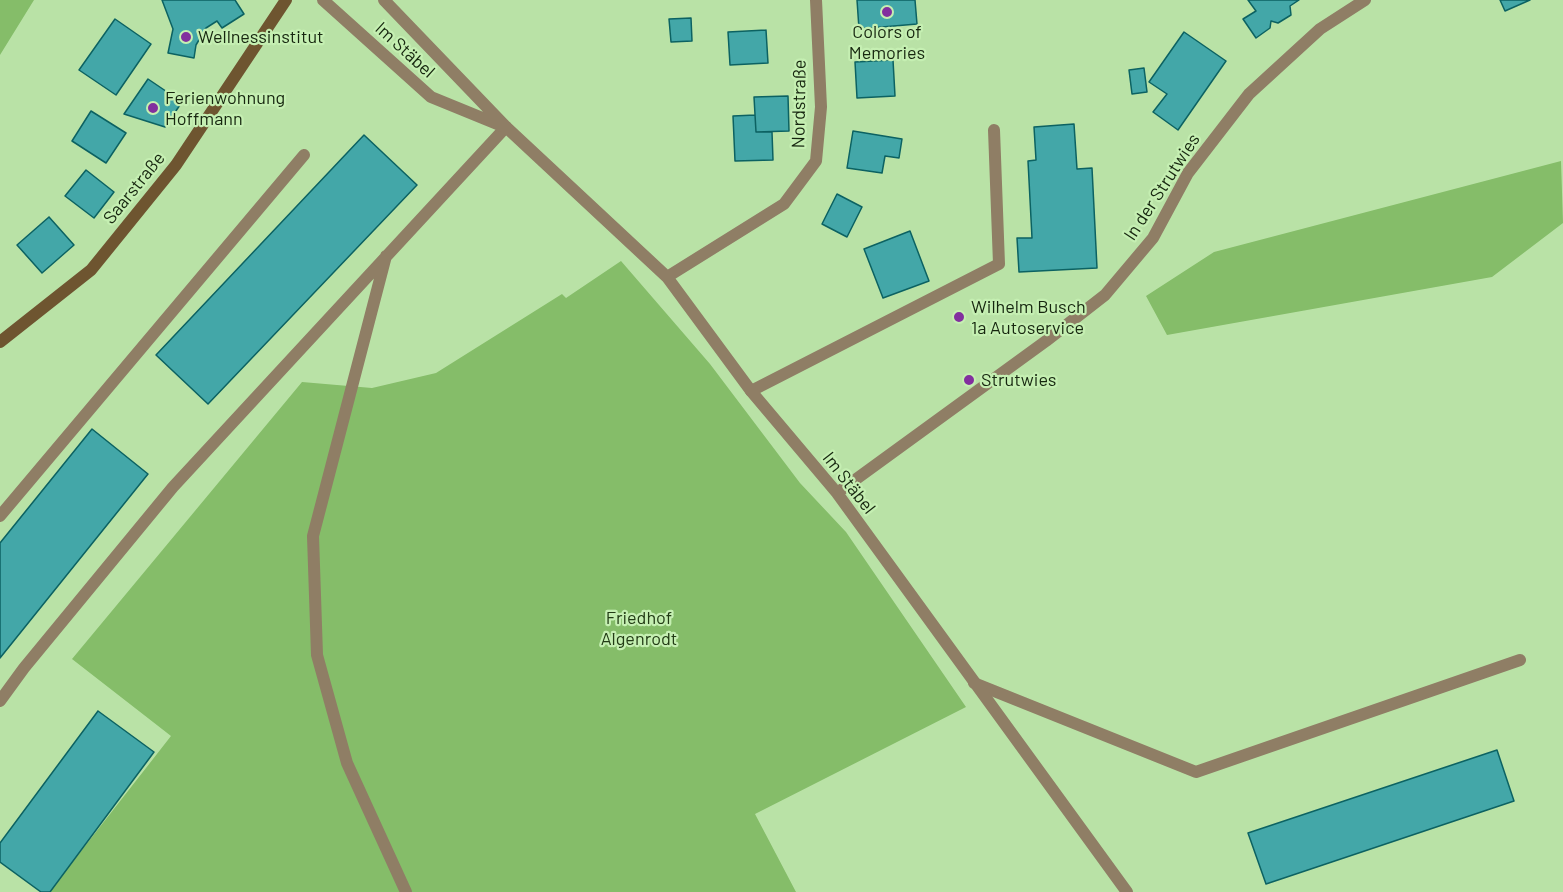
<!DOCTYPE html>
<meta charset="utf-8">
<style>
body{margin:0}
canvas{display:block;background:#b9e2a6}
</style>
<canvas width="1563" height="892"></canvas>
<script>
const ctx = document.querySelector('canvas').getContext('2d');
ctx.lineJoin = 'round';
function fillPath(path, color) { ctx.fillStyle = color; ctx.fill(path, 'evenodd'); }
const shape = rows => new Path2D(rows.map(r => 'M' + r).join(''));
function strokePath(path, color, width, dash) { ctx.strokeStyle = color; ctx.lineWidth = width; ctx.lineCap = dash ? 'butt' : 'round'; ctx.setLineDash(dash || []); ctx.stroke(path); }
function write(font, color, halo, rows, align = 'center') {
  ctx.font = font + ' Barlow,sans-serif'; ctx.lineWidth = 4.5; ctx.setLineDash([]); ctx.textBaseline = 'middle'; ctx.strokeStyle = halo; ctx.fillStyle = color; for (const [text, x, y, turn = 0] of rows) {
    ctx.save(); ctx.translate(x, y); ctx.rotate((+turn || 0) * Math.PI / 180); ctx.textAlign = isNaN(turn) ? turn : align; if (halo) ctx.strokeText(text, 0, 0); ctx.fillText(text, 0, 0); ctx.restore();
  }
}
const green = shape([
 [0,0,34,0,0,55],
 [1561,161,1563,223,1492,277,1167,335,1146,296,1214,252],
 [621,261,710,364,800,483,846,532,966,707,755,814,796,892,49,892,171,736,72,659,302,382,372,388,436,373,562,294,566,298]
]);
const building = shape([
 [162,0,235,0,244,14,222,28,217,21,206,28,196,45,194,58,168,53,173,29,162,0],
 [857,0,915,0,917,24,859,29,857,0],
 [1248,0,1299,0,1290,6,1291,15,1278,23,1271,21,1270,28,1256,38,1243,19,1256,11,1248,0],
 [1500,0,1530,0,1505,11,1500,0],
 [691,18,692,41,671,42,669,19,691,18],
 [115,19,151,44,116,95,79,70,115,19],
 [766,30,768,63,730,65,728,32,766,30],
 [1184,32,1226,61,1178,130,1153,112,1167,94,1149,82,1184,32],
 [893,60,895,96,857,98,855,62,893,60],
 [1144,68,1147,92,1132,94,1129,70,1144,68],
 [148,79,182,102,165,127,124,114,148,79],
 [788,96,789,131,756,132,754,97,788,96],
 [91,111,126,133,106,163,72,141,91,111],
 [755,115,756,132,772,132,773,160,735,161,733,116,755,115],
 [1074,124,1077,169,1092,168,1097,268,1019,272,1017,238,1032,238,1028,161,1036,160,1034,127,1074,124],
 [853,131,902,139,899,158,885,156,882,173,847,168,853,131],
 [364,135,417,185,208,404,156,355,364,135],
 [86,170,114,192,94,218,65,196,86,170],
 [837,194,862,207,847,237,822,224,837,194],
 [49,217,74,245,42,273,17,245,49,217],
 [910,231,929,281,883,298,864,249,910,231],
 [92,429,148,474,0,658,0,543,92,429],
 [98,711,154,752,50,892,41,892,0,862,0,843,98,711],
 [1497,750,1514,801,1266,884,1248,833,1497,750]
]);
const lane = shape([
 [386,256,313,536,317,655,347,763,406,892],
 [751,391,999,264,994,130],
 [0,516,304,155],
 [974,683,1196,772,1520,660],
 [0,701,24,668,173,487,506,127]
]);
const street = shape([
 [323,0,431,97,502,126],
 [384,0,506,127,667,277,751,391,837,493,1127,892],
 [667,277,784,204,816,161,821,107,816,0],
 [837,493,1046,341,1105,295,1153,238,1188,173,1249,94,1320,29,1365,0]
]);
const secondary = shape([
 [0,342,91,270,176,165,286,0]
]);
const markers = [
 [887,12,6,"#822f9e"],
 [186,37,6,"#822f9e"],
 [153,108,6,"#822f9e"],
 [959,317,6,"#822f9e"],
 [969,380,6,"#822f9e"]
];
const poiNames = [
 ["Colors of",887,32,"center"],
 ["Memories",887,53,"center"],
 ["Wellnessinstitut",198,37],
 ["Ferienwohnung",165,98],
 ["Hoffmann",165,119],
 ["Wilhelm Busch",971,307],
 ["1a Autoservice",971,328],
 ["Strutwies",981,380]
];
const streetNames = [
 ["Im Stäbel",405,50,42],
 ["Nordstraße",799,104,-89],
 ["In der Strutwies",1162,187,-57],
 ["Saarstraße",134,188,-51],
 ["Im Stäbel",849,483,52]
];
const parkNames = [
 ["Friedhof",639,618],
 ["Algenrodt",639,639]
];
fillPath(green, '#85bd69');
fillPath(building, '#43a7a8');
strokePath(building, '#0c6262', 1.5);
strokePath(lane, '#8f7e65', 12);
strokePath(street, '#8f7e65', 12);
strokePath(secondary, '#6e5530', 12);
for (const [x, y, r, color] of markers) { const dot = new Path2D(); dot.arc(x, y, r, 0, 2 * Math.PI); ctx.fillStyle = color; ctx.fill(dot); strokePath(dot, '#c5efb2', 2); }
write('18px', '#16260f', '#c5efb2', poiNames, 'left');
write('18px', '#16260f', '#c5efb2', streetNames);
write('18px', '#223b15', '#c5efb2', parkNames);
</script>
